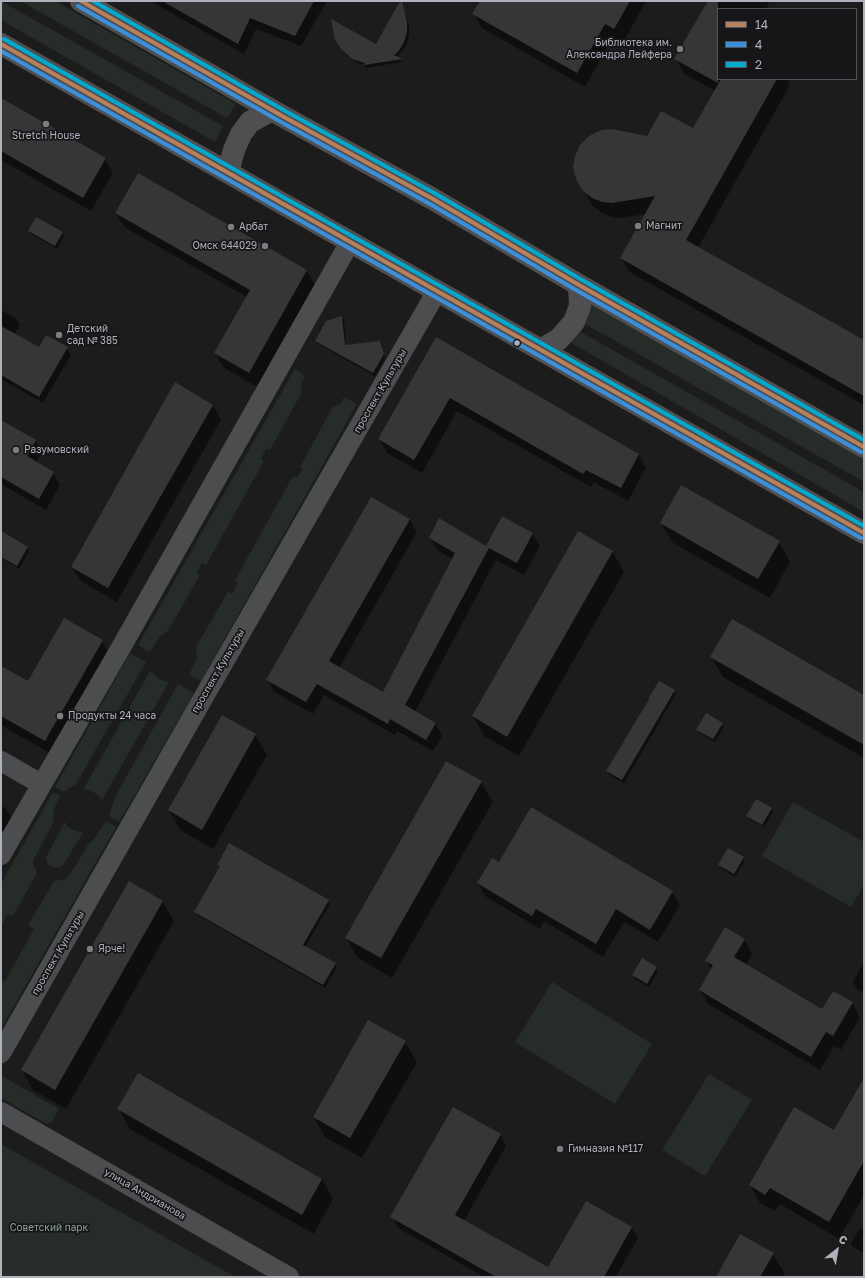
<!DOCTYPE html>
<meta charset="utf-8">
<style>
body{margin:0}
#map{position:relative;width:865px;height:1278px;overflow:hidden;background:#1c1c1c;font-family:"Golos Text",sans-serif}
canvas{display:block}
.frame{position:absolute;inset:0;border:2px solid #afb1bb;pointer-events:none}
.legend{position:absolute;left:717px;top:8px;width:140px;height:72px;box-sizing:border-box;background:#161618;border:1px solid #535459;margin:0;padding:5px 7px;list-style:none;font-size:12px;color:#afb1bb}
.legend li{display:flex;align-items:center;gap:8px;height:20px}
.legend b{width:20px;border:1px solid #535459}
.north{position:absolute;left:817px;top:1230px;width:40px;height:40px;-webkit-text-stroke:3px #161618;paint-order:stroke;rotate:31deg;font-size:11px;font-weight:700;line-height:16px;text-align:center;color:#afb1bb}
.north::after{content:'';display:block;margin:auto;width:14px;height:18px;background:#afb1bb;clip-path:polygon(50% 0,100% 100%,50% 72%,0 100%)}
</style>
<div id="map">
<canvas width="865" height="1278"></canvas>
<div class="frame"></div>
<ul class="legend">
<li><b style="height:5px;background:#b6815c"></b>14</li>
<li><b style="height:5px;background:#3a90db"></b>4</li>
<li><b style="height:5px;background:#00a9ce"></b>2</li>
</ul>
<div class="north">С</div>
</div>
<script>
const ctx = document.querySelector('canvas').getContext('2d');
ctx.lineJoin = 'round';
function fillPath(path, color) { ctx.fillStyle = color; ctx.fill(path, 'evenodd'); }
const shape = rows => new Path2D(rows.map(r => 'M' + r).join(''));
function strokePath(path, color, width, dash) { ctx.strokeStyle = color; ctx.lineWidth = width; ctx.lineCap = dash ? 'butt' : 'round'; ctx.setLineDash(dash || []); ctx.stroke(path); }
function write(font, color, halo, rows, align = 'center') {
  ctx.font = font + ' "Golos Text",sans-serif'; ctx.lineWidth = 3.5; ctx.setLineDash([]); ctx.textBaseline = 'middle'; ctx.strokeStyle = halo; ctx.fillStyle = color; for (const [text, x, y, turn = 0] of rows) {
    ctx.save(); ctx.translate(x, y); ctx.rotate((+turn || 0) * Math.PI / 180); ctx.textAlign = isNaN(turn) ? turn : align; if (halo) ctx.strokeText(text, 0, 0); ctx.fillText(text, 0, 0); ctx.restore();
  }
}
const green = shape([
 [1,1,223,126,215,142,1,20],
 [20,1,55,1,236,104,227,118],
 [587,301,864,459,864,482,635,352,583,323],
 [579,331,864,492,864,512,568,341],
 [295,369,305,376,301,383,302,392,270,450,266,449,261,459,264,461,206,565,202,563,196,573,200,575,168,631,160,636,151,651,147,651,138,645],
 [344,397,357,404,201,681,191,676,190,673,197,657,196,647,228,592,232,594,238,583,235,580,293,476,297,478,303,469,300,467,332,408,341,403],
 [130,653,146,662,76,784,63,792,55,787],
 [150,671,159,679,169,682,102,800,99,796,95,793,88,790,83,790],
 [178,684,194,693,119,822,109,816,115,797],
 [53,792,60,796,54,809,53,823,34,859,33,863,37,873,13,916,8,914,1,926,1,884],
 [793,802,864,842,864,884,851,907,762,856],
 [106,821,116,827,1,1029,1,979,5,981,34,929,28,925,54,881,66,879,76,865,89,843,94,839],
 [65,822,68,827,73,830,83,833,63,865,59,868,52,867,48,864,46,857],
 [552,982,652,1044,615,1104,515,1042],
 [709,1074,752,1100,705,1176,662,1150],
 [2,1076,59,1109,51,1123,45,1123,1,1098],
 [1,1144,235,1277,1,1277]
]);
const shadow = shape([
 [150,1,327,1,301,46,256,29,244,54],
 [401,1,409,26,409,36,406,46,397,57,402,62,366,68,365,65,355,62,345,54,336,39,376,45],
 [481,1,646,1,623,43,613,37,585,87,482,28,474,14],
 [709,1,770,1,766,9,718,9,718,79,787,79,790,85,698,248,864,342,864,405,630,272,621,258,646,214,621,218,611,217,602,213,592,205,577,178,647,137,694,130,716,91,684,74,676,59],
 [1,99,105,159,113,173,91,211,1,160],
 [138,175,307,271,315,285,257,387,223,367,215,353,247,297,124,227,116,213],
 [29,231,63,233,64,236,57,249,31,234],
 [1,310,16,318,20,325,15,334,39,348,67,348,71,355,43,403,1,379],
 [342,317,344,320,346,346,380,342,382,346,385,358,375,376,318,344,316,341],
 [436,339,639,455,646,468,628,501,594,482,591,487,457,411,422,473,387,453,379,439],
 [213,405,221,420,117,602,81,581,72,567],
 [1,421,35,440,42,452,36,463,53,473,60,485,46,510,1,484],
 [371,498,410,520,417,532,339,668,383,694,453,559,437,550,430,538,487,547,503,518,533,534,540,546,524,575,496,560,415,712,435,723,442,736,433,751,397,731,395,735,324,695,313,714,274,692,267,680],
 [661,523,779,542,790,562,770,598,673,543],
 [578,532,613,552,624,572,519,756,484,736,473,716],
 [27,547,29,551,19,569,3,559,1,556],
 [102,641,110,655,53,755,1,725,1,667,28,683],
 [711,657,864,696,864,758,723,677],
 [659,682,674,691,676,694,624,783,609,775,607,771],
 [223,717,255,735,267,755,213,849,180,830,169,810],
 [722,724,724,727,715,742,699,733,697,730],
 [481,782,493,802,392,978,358,958,346,938],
 [1,806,6,808,18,829,1,858],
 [771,808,773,812,764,827,749,819,747,816],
 [743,858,745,861,735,877,721,868,719,865],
 [499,863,672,892,680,905,658,942,624,922,603,957,544,921,540,929,485,896,478,883],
 [218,865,328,901,330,904,305,947,335,964,337,967,325,988,197,915,195,912,220,868],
 [162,901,174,921,66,1109,33,1090,22,1070],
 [744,939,752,954,746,965,822,1010,852,1003,860,1017,841,1050,834,1046,820,1070,708,1004,700,990,712,970,706,961],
 [642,960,656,968,658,971,649,987,635,979,633,975],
 [864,962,864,993,857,989,853,982],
 [405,1042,417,1062,362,1158,325,1137,314,1117],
 [864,1080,864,1195,839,1239,780,1204,775,1211,760,1203,750,1185,834,1132],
 [119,1109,322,1179,333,1199,314,1234,130,1129],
 [500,1135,506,1146,464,1221,549,1269,631,1227,638,1238,616,1277,484,1277,398,1228,392,1217],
 [860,1228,864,1230,864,1253,853,1247,851,1243],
 [773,1254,785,1274,783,1277,717,1277]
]);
const building = shape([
 [162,1,314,1,295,36,250,18,238,44],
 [400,1,402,1,407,22,407,32,404,42,398,52,394,55,402,59,364,65,365,63,352,59,342,50,335,40,331,19,376,44],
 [480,1,630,1,614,29,605,24,577,73,472,14],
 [708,1,718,1,718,83,674,59],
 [721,79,777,79,686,240,864,340,864,396,620,258,655,196,612,203,602,202,592,198,582,190,576,179,573,167,575,156,580,145,589,136,601,130,612,129,647,136,661,111,693,128],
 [1,98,106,158,83,198,1,151],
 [138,173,307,270,249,373,214,353,250,290,115,213],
 [36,217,63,232,55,246,28,231],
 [342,316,345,345,380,341,384,354,373,373,315,341,326,321],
 [1,326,39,347,46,335,68,347,39,397,1,375],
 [436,337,639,454,621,488,586,470,583,474,450,398,414,460,378,439],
 [175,382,213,405,108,588,71,567],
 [1,420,36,440,27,456,54,472,39,499,1,477],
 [681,485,780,541,758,579,660,523],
 [371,497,410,519,329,661,383,692,455,553,429,538,439,518,486,546,502,516,533,533,517,563,489,548,405,705,436,723,426,740,390,719,388,724,317,684,306,702,266,680],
 [1,531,28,547,17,566,1,557],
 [578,531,613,551,507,737,472,716],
 [64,618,103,640,45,741,1,716,1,666,28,681],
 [732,619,864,695,864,745,710,657],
 [659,681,675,690,622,780,606,771,649,699,648,699],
 [706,713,723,723,713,739,696,730],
 [222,715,256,734,202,830,168,810],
 [446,761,482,781,381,958,345,938],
 [756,799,772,808,762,825,746,816],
 [531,807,673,891,650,930,616,909,596,944,536,909,532,916,477,883,492,858,499,862],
 [229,843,329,900,303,945,336,963,323,985,194,912,220,866,217,865],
 [728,848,744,857,734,874,718,865],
 [129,881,163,901,55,1090,21,1070],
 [725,927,745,939,734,957,822,1009,833,991,853,1002,833,1036,826,1032,811,1057,699,990,713,965,705,961],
 [642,958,657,967,647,984,632,975],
 [368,1020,406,1041,350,1138,313,1117],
 [138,1073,322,1179,302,1215,117,1109],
 [864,1078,864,1161,829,1222,770,1188,765,1195,749,1185,794,1107,834,1130],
 [453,1107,501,1134,455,1215,548,1267,586,1201,632,1227,604,1277,496,1277,390,1217],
 [740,1234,774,1253,760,1277,716,1277]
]);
const minor = shape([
 [1,761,41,784],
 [1,855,123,644,350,242],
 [1,1053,206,693,437,291],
 [1,1112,289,1277]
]);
const major = shape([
 [81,1,284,117,433,199,579,285,864,447],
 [1,44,864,533],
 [228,172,234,150,241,134,250,122,272,110],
 [541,350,559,339,574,322,580,306,579,285]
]);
const bus1 = shape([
 [81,1,284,117,433,199,579,285,864,447],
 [1,44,864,533]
]);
const bus2 = shape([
 [78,6,281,122,430,204,576,290,861,452],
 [1,51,861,538]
]);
const bus3 = shape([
 [93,1,287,112,436,194,582,280,864,440],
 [4,39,864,526]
]);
const markers = [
 [680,49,4,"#7c7d83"],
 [46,124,4,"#7c7d83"],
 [638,226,4,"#7c7d83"],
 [231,227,4,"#7c7d83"],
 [265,246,4,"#7c7d83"],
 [59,335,4,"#7c7d83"],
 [517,343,3.5,"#afb1bb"],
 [16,450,4,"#7c7d83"],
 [60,716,4,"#7c7d83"],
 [90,949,4,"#7c7d83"],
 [560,1149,4,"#7c7d83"]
];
const poiNames = [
 ["Библиотека им.",672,43,"right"],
 ["Александра Лейфера",672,55,"right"],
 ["Stretch House",46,136,"center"],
 ["Магнит",646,226],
 ["Арбат",239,227],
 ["Омск 644029",257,246,"right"],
 ["Детский",67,329],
 ["сад № 385",67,341],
 ["Разумовский",24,450],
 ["Продукты 24 часа",68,716],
 ["Ярче!",98,949],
 ["Гимназия №117",568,1149]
];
const streetNames = [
 ["проспект Культуры",380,391,-60],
 ["проспект Культуры",218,671,-60],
 ["проспект Культуры",58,953,-60],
 ["улица Андрианова",145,1194,30]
];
const parkNames = [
 ["Советский парк",49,1228]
];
fillPath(green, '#262c27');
fillPath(shadow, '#0007');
fillPath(building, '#363637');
strokePath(minor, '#4c4d4e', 20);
strokePath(major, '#4f4f52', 22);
strokePath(bus1, '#b6815c', 4);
strokePath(bus2, '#3a90db', 4);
strokePath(bus3, '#00a9ce', 4);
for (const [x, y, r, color] of markers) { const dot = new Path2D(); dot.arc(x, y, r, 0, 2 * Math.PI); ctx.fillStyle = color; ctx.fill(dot); strokePath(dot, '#161618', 1.5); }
write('10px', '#afb1bb', '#161618', poiNames, 'left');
write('10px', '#afb1bb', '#161618', streetNames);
write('10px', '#88a38e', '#161618', parkNames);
</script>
